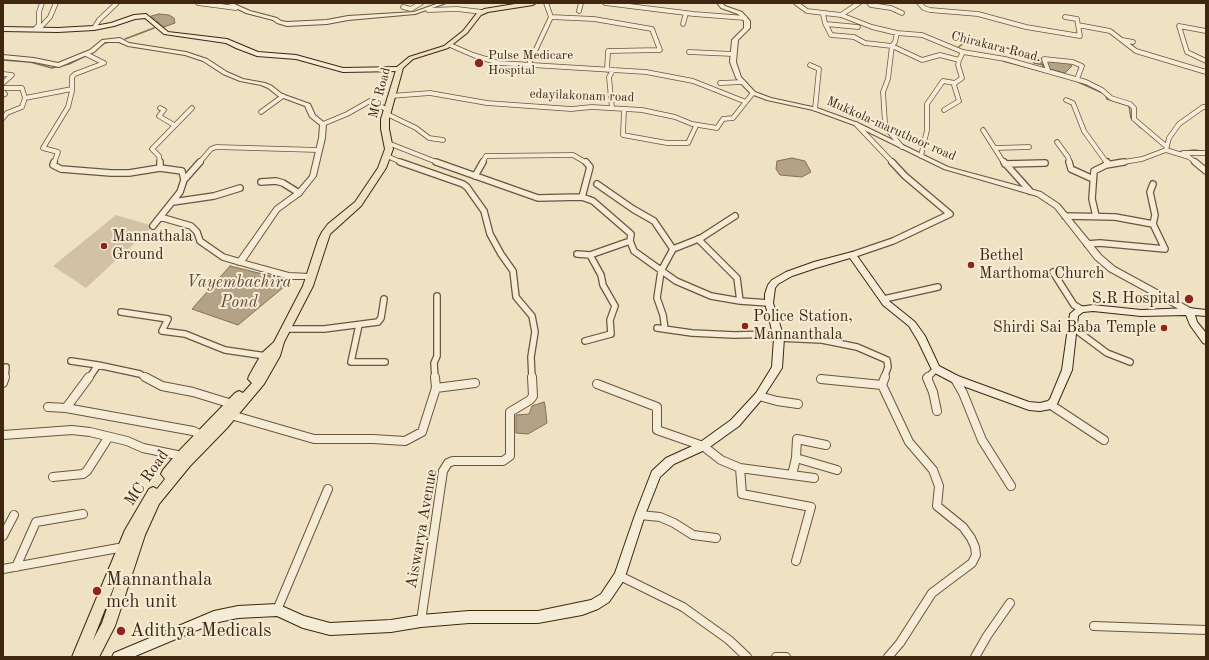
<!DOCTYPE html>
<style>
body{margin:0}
#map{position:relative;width:1209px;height:660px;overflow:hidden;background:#efe2c2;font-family:"Old Standard TT",serif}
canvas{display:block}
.frame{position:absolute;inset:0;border:4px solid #3f260e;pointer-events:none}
</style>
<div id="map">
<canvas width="1209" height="660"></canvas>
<div class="frame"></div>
</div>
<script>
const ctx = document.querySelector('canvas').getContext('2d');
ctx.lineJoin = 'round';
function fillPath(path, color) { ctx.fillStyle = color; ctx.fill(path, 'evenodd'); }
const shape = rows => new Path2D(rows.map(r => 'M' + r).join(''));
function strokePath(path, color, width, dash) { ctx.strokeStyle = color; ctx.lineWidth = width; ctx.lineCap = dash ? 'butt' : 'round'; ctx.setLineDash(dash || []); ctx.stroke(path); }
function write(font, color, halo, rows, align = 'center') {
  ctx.font = font + ' "Old Standard TT",serif'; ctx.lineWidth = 4; ctx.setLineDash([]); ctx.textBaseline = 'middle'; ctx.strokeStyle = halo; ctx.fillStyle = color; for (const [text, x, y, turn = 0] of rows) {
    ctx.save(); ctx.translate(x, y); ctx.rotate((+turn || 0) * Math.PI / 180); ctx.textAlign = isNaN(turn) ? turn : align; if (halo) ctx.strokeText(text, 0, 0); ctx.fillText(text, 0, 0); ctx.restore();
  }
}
const green = shape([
 [116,215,153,226,86,288,53,266]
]);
const water = shape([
 [159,14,169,15,174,18,175,23,164,27,151,16,159,14],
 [1038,58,1068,63,1072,66,1065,73,1043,67,1038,58],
 [792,158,805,161,811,172,802,177,780,175,776,169,777,161,792,158],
 [230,266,291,281,238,325,192,309,230,266],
 [544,402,545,405,547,423,528,434,516,433,516,415,529,414,532,406,544,402]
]);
const stream = shape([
 [1027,3,1041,3],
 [125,39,154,28],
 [956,49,969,39,977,39,1030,55,1034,63,1044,65],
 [91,53,105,43,111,42],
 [3,60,30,62,52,68,69,64,85,56],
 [1003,61,1045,72],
 [1078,82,1105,94,1107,99,1129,106,1131,118,1141,128],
 [1151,136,1160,143],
 [1177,152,1194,150,1203,151]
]);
const minorFar2 = shape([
 [198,3,236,8],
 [605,3,694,14,745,18],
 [796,3,807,11,841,15,872,27,897,33,922,35,963,52,1005,59,1086,82,1102,90,1111,98,1130,104,1134,108,1134,119,1167,147],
 [869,3,871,5,891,8,902,13],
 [919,3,924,8,930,10,978,14,1026,27,1080,36,1078,25],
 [403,7,411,9,421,3],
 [428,10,457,9,482,12],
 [579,11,581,3],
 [823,14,825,23,831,35,854,37,865,43,892,46,922,60,940,55,959,60,963,52],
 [841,15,859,3],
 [551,17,594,19,652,29,660,50,608,51,607,70],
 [1065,17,1077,19,1078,25,1110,31,1136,51,1206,72],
 [683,24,686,13],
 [826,24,858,27],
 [36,28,39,25,39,12,42,3],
 [40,28,50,17,56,3],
 [94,28,99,20,117,3],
 [1206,31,1179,26,1187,52,1206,61],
 [897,33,895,42,892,46,888,79,883,92,885,123,887,129,902,147],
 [1122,40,1133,42],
 [450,45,473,55,499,63,646,72,693,81,746,102],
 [689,52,733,54],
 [529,64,551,17,546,3],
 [810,65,819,69,815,109],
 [1048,70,1044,59,1073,62,1082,66,1077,79],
 [3,74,12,75,3,83],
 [720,83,743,82],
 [3,88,22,88,25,98,22,107,7,113,3,118],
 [3,92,5,94,3,95],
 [391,96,430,93,487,103,571,109,592,107,642,110,675,117,692,124,717,128,723,119,733,118,753,93],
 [25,98,72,89],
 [1066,100,1073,103,1084,131,1107,163],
 [160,108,164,110,159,116,174,125],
 [612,108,609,77,613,70],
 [624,109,623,135,667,143,688,143,696,126],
 [944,110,959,101,954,85,955,83],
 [261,112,283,96],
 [387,114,416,128,429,138,443,140],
 [323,124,347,114,370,101,388,110],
 [856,124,893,163],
 [983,130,1004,163],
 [1057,142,1068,157,1070,163],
 [388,143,439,163],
 [995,148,1029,147],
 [1166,150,1189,157,1196,163],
 [1183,153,1206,153],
 [387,156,403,163],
 [921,156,927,130,927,104,943,81,955,83,962,78,958,65,959,60],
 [54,163,58,152,43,148,68,107,72,91,72,77,75,74,104,63,86,54],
 [160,163,159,156,152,149,192,108],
 [199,163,211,149,216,147,318,150],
 [482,163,486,156,573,155,587,163],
 [1043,163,1045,163],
 [1118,163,1142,159,1166,150,1169,138,1179,124,1203,107,1206,107]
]);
const minorFar1 = shape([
 [54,162,53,165,61,169,111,173,129,173,160,168],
 [160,162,160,168,182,171,184,180],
 [400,162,463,184,467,187,484,211,490,234,501,254,513,271,516,297,532,316,535,332,531,357,532,378],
 [436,162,538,198,582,197,593,201,631,234,630,241,590,255,577,254],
 [1004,162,1030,191],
 [1069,162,1071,169,1093,179],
 [1107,162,1108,164],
 [1195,162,1206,171],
 [1005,164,1045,163],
 [475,176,483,162],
 [261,182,276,181,283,183,299,193],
 [597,184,633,209,654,221,673,249],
 [582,197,590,167,586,162],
 [173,202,214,196,240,188],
 [1065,216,1115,217,1153,224,1155,215,1150,192,1153,184],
 [1096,216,1092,199,1094,171,1106,165,1124,162],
 [160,217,180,192,184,180,200,162],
 [153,226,160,217,191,226,197,232,200,241,223,257,240,262],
 [698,239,737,278,740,301],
 [630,241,634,251,676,281,711,296,740,301,769,303],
 [1087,244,1100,243,1165,249,1153,224],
 [852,255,893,241,950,214,905,176,892,162],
 [1053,272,1074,305,1081,309],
 [884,299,938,287],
 [121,312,168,319,162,331,185,334,225,350,266,356],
 [359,325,351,362,385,362],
 [1072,327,1107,353,1130,362],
 [657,328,692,333,734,335,778,334],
 [286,329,324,329,378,322,381,318,384,299],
 [665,329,663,315,657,298,661,271,673,249,701,238,735,216],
 [779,338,822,340,857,347,887,360,888,367,884,378],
 [585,341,611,334,610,320,615,306,603,285,601,275,590,255],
 [71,361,98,365],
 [5,378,6,367],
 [89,378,98,365,140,374,146,378],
 [435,378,434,363,437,356,437,296],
 [927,378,936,369]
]);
const minor = shape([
 [89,377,66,408,193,431,202,435],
 [145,377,162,386,193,392,232,404],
 [435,377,436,388,475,383],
 [885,377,882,385,909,442,933,470,939,486,937,506,963,527,971,538,975,547,976,555,972,563,932,593,900,643,888,657],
 [928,377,927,378,933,392,937,411],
 [821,379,882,385],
 [955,379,963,393,982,440,1011,486],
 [3,383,5,377],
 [597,384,657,407,657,430,703,446,721,460,740,468,814,478],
 [759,396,777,401,798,404],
 [1051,405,1104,440],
 [48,407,66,408],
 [231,415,314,439,373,439,405,441,422,432,436,388],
 [3,435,72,430,90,432,127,441,143,448,182,456],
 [796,458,837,470],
 [740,468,742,494,811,507,796,561],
 [792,475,796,458,797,439,826,445],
 [53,477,83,474,87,471,108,438],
 [640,515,660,517,674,523,693,535,716,538],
 [3,536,14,515],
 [16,567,36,522,83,514],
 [3,569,124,547],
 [620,576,683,607,729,640,747,657],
 [277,610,328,489],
 [421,621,443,471,448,463,453,461,503,461,510,456,510,412,530,400,533,396,532,377],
 [1094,626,1206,630],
 [776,657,786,657],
 [975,657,987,636,1010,603]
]);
const tertiary = shape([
 [226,3,232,3,250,11,277,18,281,21,287,22,327,20,348,16,414,12,439,3,446,3,415,14,348,20,327,24,287,26,277,23,273,20,246,13,226,3],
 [717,3,722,3,725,6,742,12,750,21,750,28,738,40,736,62,741,77,755,92,771,98,817,108,858,123,948,167,1041,192,1059,204,1101,255,1115,267,1192,309,1193,311,1192,313,1186,313,1109,271,1095,259,1055,208,1037,196,944,169,854,125,813,110,767,100,751,94,736,78,730,62,732,40,744,28,744,21,738,14,721,8,717,3],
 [120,38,129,43,186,52,207,59,227,72,243,79,265,83,272,86,282,94,310,104,315,115,326,124,325,138,316,176,301,195,279,211,245,261,289,273,310,274,313,275,314,277,313,279,289,279,237,264,236,262,275,207,297,191,310,176,319,138,320,125,310,117,305,106,278,96,268,88,261,85,240,81,223,74,203,61,185,55,128,46,119,42,105,42,94,52,59,67,34,62,3,59,3,55,34,58,58,63,90,50,102,40,120,38]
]);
const secondary = shape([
 [146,14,168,32,227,39,258,52,296,55,343,68,399,67,402,69,399,71,343,72,296,59,257,56,236,48,226,43,164,34,145,18,135,19,114,26,94,30,58,32,3,31,3,27,58,28,94,26,111,23,134,15,146,14],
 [852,252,855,253,889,301,915,322,925,336,939,366,958,376,1029,402,1040,403,1048,401,1050,399,1062,370,1070,314,1078,307,1093,305,1141,310,1189,308,1206,310,1206,316,1195,315,1197,322,1206,333,1206,344,1203,343,1190,325,1186,315,1141,316,1093,311,1083,312,1078,316,1072,370,1057,404,1054,408,1051,409,1040,411,1029,410,952,382,933,372,918,341,909,326,883,305,850,258,816,268,792,276,778,284,775,288,773,303,784,338,782,368,762,399,739,426,707,449,674,464,660,477,645,515,624,580,609,602,598,609,582,615,538,623,469,623,421,627,391,632,330,635,303,628,277,616,238,618,214,623,133,657,112,657,114,653,214,611,238,606,277,604,304,616,330,623,391,620,421,615,469,611,538,611,591,600,601,594,615,573,635,515,652,471,666,458,699,443,731,420,756,393,772,367,774,338,765,303,765,294,768,285,772,280,786,272,814,262,852,252]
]);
const primary = shape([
 [521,3,536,3,533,5,488,12,481,15,467,33,448,48,413,59,403,68,389,119,389,129,393,149,386,168,361,206,330,234,313,286,284,342,280,356,264,384,227,428,190,466,159,504,145,535,115,626,99,657,72,657,125,530,149,489,153,487,157,489,165,479,161,474,163,470,178,452,235,393,239,391,243,393,252,383,248,379,249,376,262,353,274,342,303,286,318,240,322,232,328,224,355,202,378,168,385,149,381,129,381,119,397,67,409,57,444,46,463,31,477,13,484,9,521,3],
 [118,576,102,623,93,640,118,576]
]);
const markers = [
 [479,63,5,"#8f2418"],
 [104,246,4,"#8f2418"],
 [971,265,4,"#8f2418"],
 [1189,299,5,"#8f2418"],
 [745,326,4,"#8f2418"],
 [1164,328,4,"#8f2418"],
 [97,591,5,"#8f2418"],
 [121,631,5,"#8f2418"]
];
const farStreetnames = [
 ["Chirakara Road.",996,47,14],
 ["MC Road",380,93,-75],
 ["edayilakonam road",582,96,2],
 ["Mukkola-maruthoor road",891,129,24]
];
const farPoinames = [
 ["Pulse Medicare",488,56],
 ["Hospital",488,71]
];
const poiNames = [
 ["Mannathala",112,237],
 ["Ground",112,255],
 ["Bethel",979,256],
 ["Marthoma Church",979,274],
 ["S.R Hospital",1180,299,"right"],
 ["Police Station,",753,317],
 ["Mannanthala",753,335],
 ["Shirdi Sai Baba Temple",1156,328,"right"]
];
const streetNames = [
 ["MC Road",147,478,-55],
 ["Aiswarya Avenue",422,529,-80]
];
const waterNames = [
 ["Vayembachira",239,283],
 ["Pond",239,303]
];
const nearPoinames = [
 ["Mannanthala",106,580],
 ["mch unit",106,602],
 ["Adithya Medicals",130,631]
];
fillPath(green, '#d1c2a3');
fillPath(water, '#b3a285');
strokePath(water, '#857055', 1);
strokePath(stream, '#857055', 1.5);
strokePath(minorFar2, '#6b553b', 5.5);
strokePath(minorFar1, '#6b553b', 8);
strokePath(minor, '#6b553b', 10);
strokePath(tertiary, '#6b553b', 2);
strokePath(secondary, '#3f260e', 2);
strokePath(primary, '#3f260e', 2);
strokePath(minorFar2, '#f5ecd7', 4);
strokePath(minorFar1, '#f5ecd7', 5.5);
strokePath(minor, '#f5ecd7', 8);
fillPath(tertiary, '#f5ecd7');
fillPath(secondary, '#f5ecd7');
fillPath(primary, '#efe2c2');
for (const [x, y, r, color] of markers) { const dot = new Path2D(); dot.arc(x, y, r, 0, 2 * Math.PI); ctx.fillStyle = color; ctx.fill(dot); strokePath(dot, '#f5ecd7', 1.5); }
write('13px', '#3f260e', '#f5ecd7', farStreetnames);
write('13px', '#3f260e', '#f5ecd7', farPoinames, 'left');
write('16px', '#3f260e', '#f5ecd7', poiNames, 'left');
write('16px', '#3f260e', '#f5ecd7', streetNames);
write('italic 17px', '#624b32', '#f5ecd7', waterNames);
write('19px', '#3f260e', '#f5ecd7', nearPoinames, 'left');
</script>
